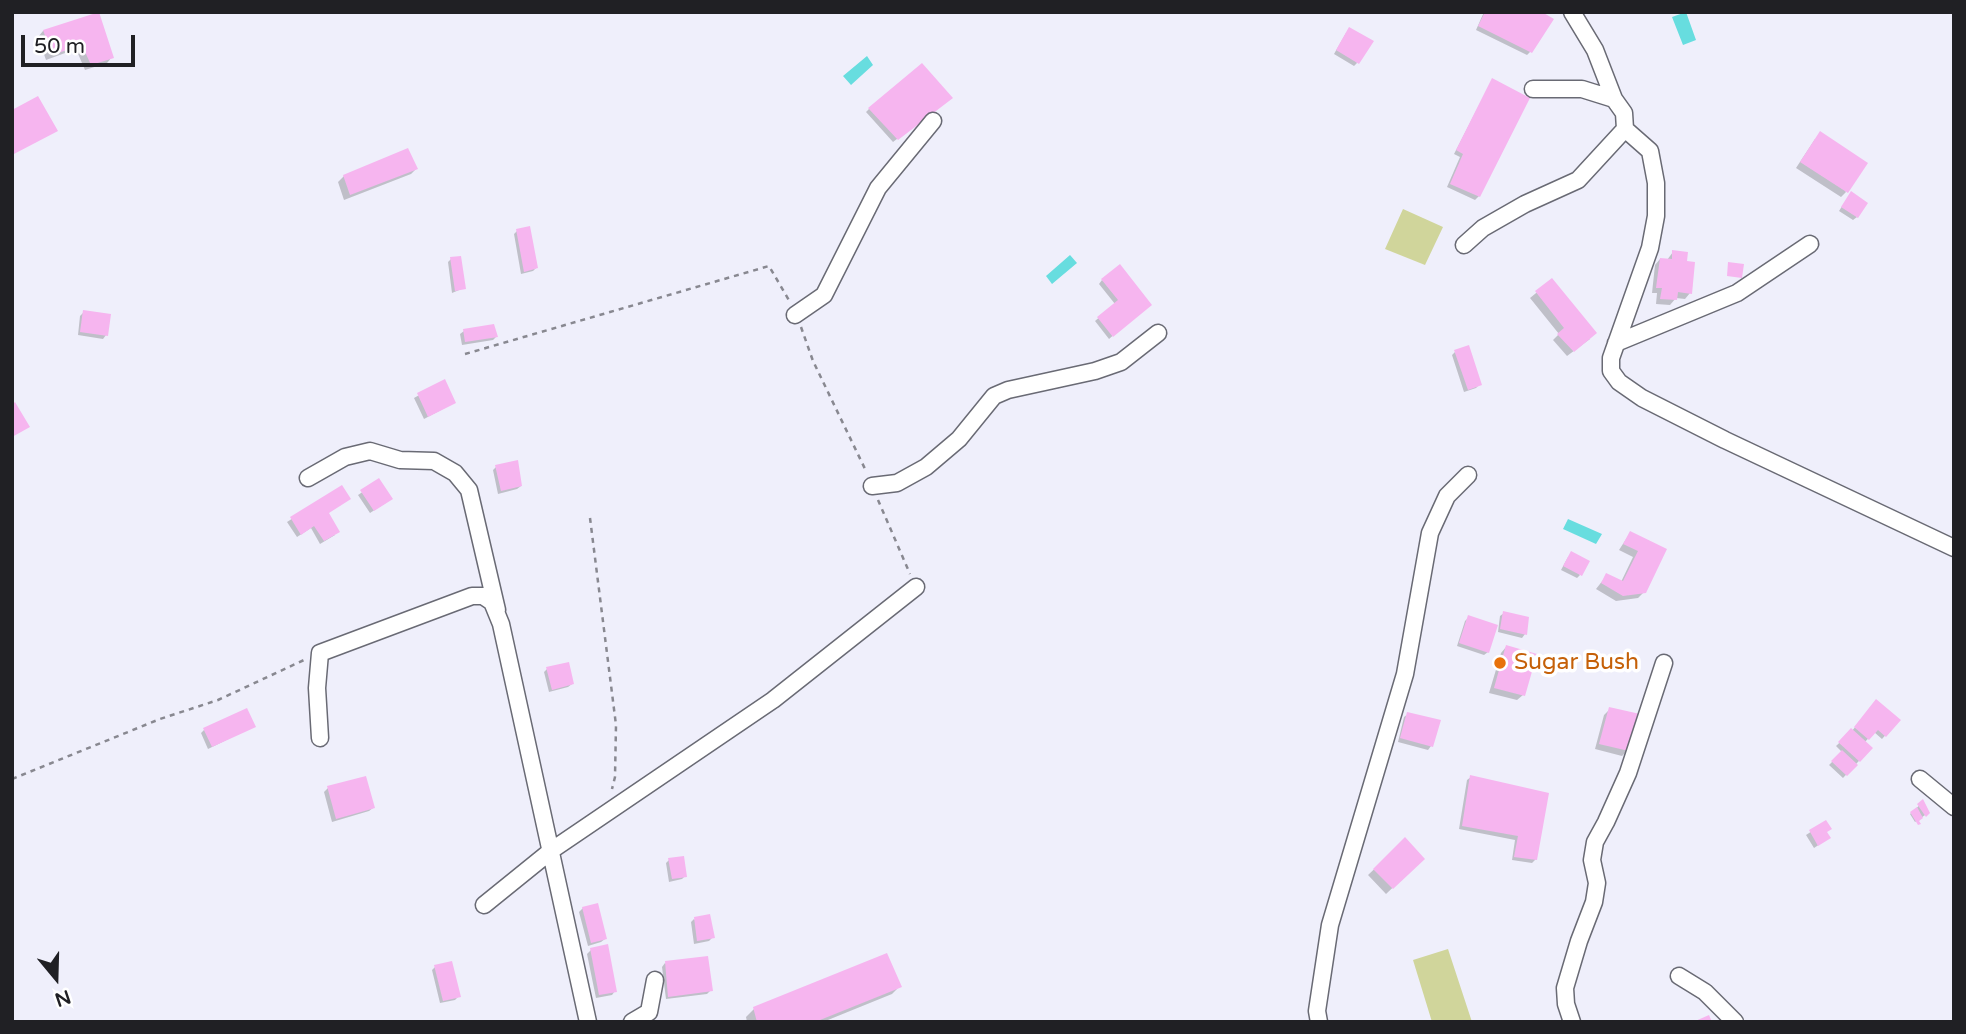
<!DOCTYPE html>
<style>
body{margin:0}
#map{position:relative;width:1966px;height:1034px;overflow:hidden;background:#efeffb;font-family:"Varela Round",sans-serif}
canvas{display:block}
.frame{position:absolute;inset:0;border:14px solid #202024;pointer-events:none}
.north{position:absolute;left:21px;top:943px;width:70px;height:70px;-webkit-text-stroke:5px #fff;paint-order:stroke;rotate:161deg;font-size:19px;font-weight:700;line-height:28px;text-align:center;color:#202024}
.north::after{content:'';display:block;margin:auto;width:24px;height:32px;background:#202024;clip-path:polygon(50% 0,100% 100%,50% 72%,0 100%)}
.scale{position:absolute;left:21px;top:35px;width:114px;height:32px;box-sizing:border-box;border:4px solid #202024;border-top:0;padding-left:9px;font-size:21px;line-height:24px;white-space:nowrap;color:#202024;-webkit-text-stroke:5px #fff;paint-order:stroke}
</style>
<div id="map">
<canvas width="1966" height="1034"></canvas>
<div class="frame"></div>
<div class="north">N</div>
<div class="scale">50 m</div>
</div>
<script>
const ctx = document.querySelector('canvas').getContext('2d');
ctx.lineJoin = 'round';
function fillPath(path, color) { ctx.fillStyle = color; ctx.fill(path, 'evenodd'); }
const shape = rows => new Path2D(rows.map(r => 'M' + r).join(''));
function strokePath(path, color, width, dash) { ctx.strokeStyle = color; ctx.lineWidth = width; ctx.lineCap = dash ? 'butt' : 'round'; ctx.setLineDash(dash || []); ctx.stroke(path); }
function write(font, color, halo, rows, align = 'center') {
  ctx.font = font + ' "Varela Round",sans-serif'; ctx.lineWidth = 7; ctx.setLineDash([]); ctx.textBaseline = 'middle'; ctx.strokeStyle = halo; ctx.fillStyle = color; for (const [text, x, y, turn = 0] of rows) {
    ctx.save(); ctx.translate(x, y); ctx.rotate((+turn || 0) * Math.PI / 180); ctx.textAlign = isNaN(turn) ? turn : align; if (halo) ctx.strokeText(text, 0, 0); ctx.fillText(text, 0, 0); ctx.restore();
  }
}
const green = shape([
 [1403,209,1443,227,1425,265,1385,249],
 [1448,949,1472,1022,1432,1022,1413,960]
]);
const water = shape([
 [1686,12,1696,40,1683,45,1672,17],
 [867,56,873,65,851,85,843,76],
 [1070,255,1077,263,1052,284,1046,276],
 [1568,519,1602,534,1596,544,1563,529]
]);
const shadow = shape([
 [1484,12,1538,12,1530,52,1527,55,1476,30],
 [98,15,112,57,107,63,85,70,76,49,46,60,38,37,43,31],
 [1346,33,1357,63,1354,66,1334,54],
 [1492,80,1479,196,1475,200,1447,187,1460,157,1454,154],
 [947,101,893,142,866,112,869,109],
 [1815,139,1846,192,1841,197,1796,168],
 [416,169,411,174,344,200,338,182,344,176],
 [1848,197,1857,217,1853,220,1839,211],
 [517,231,536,268,533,271,521,274,514,234],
 [1673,252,1685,263,1690,293,1685,299,1676,298,1670,305,1656,304,1657,293,1652,293,1655,265,1660,259,1667,260],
 [451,259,464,288,452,293,448,262],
 [1102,280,1149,304,1109,339,1095,321,1115,304,1099,284],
 [1552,280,1590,339,1567,356,1553,340,1559,334,1530,298],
 [84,312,106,335,103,339,78,335,80,316],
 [464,331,496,337,493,340,462,345,460,334],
 [1455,352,1480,384,1476,388,1464,392,1452,355],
 [444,381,454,403,424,419,414,398],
 [496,467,521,486,517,489,498,494,493,470],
 [379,481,387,502,370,513,358,495],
 [341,487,327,514,335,535,320,544,311,528,297,537,287,522],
 [1630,533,1665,550,1644,592,1638,598,1616,601,1596,589,1607,575,1621,582,1633,557,1619,550],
 [1568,557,1580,575,1577,578,1561,570],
 [1504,613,1525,634,1522,638,1498,632,1500,616],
 [1469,617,1488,652,1484,655,1457,646,1465,621],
 [1506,647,1523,695,1517,700,1489,693,1501,653],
 [547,669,572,684,568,687,549,692,544,672],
 [1873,704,1899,720,1882,739,1874,732,1865,742,1871,748,1843,778,1829,765,1842,752,1836,746,1852,731],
 [1610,709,1628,750,1622,756,1595,749,1604,715],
 [1408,714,1431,746,1428,750,1398,742,1404,717],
 [253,727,208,749,201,733,204,730],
 [1471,777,1547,794,1536,859,1532,863,1512,860,1515,840,1459,829,1467,780],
 [328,788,373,808,369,811,332,822,324,792],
 [1923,802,1928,813,1915,822,1910,814],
 [1826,822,1826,832,1829,838,1814,848,1806,835],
 [1405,840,1423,859,1386,894,1368,875],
 [669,860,685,876,682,879,669,882,666,863],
 [583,908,605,939,601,942,588,946,579,912],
 [694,919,713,937,709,941,694,944,691,922],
 [591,950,615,991,612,995,596,998,587,954],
 [665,963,711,990,707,994,666,999,662,967],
 [435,967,459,996,455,1000,440,1003,432,970],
 [900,986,892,994,823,1022,747,1022,746,1017,754,1009]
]);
const building = shape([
 [99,12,114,58,91,65,82,45,52,55,43,30],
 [1485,12,1542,12,1554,19,1532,53,1478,26],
 [1349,27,1374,41,1359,64,1336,50],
 [922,63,953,98,898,140,868,108],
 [1492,78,1530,98,1480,197,1450,184,1463,154,1456,150],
 [38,96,58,131,12,155,12,110],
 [1820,131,1868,163,1848,193,1800,162],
 [408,148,418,169,350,195,343,175],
 [1851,191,1868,203,1858,218,1841,207],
 [530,226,538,268,524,272,516,229],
 [1672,250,1688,252,1687,261,1695,262,1692,294,1678,292,1677,300,1660,299,1662,288,1656,288,1660,258,1672,259],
 [461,256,466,289,455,291,450,257],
 [1728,262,1744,264,1742,278,1727,276],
 [1120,264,1152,305,1113,337,1097,317,1118,300,1101,279],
 [1552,278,1597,333,1574,352,1557,334,1564,328,1535,291],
 [83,310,111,314,108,336,80,332],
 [494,324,498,337,465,342,463,329],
 [1469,345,1482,385,1468,390,1454,350],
 [445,379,456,403,428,417,417,393],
 [15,402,30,427,12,437,12,405],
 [518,460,522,486,501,491,495,465],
 [379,478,393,499,374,511,360,490],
 [342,485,351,499,329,513,340,532,324,541,314,526,301,535,290,517],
 [1630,531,1667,549,1646,593,1623,596,1601,583,1606,573,1623,581,1638,551,1623,544],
 [1571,551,1590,561,1582,576,1563,566],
 [1503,611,1529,617,1527,635,1500,629],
 [1468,615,1498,625,1489,653,1459,643],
 [1506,645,1537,654,1525,696,1494,688],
 [569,662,574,684,552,690,546,667],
 [1876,699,1901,720,1886,737,1878,730,1869,740,1854,727],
 [1609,707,1640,714,1629,751,1599,744],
 [247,708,256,727,212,747,203,728],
 [1407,712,1441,720,1433,747,1400,738],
 [1851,728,1873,748,1860,762,1838,742],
 [1842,750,1858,765,1847,776,1831,761],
 [1470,775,1549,793,1537,860,1514,857,1518,836,1462,826],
 [366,776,375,808,336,819,327,786],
 [1923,799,1930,813,1926,817,1917,804],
 [1917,807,1923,818,1919,821,1921,824,1918,825,1910,812],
 [1826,820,1832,829,1827,832,1831,838,1818,846,1809,830],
 [1405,837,1425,859,1393,889,1373,869],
 [684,856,687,877,672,879,668,858],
 [598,903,607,939,591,943,582,907],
 [710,914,715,938,697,941,694,917],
 [608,944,617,992,599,995,590,948],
 [887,953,902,987,815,1022,757,1022,753,1007],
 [708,956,713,991,668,997,665,961],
 [452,961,461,997,443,1001,434,965],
 [1709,1015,1712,1022,1693,1022]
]);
const path = shape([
 [801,327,813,361,866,471],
 [465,354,769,266,790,302],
 [878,500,910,574],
 [590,518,616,725,615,777,612,789],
 [12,779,160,719,218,700,304,660]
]);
const minor = shape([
 [1572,12,1595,50,1614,99,1624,113,1625,129,1650,151,1656,183,1656,216,1650,248,1611,358,1611,371,1619,382,1642,398,1725,440,1954,548],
 [1533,89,1582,89,1614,99],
 [1464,245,1483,228,1525,204,1578,180,1625,129],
 [795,315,824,295,878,188,933,121],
 [1616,343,1737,293,1810,244],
 [308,478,345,457,370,451,400,460,434,461,455,473,469,490,497,610],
 [872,486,897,483,926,467,959,439,994,396,1008,390,1095,371,1121,362,1158,333],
 [320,738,317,688,320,653,472,596,483,596,492,602,501,624,588,1022],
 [1920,779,1954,807],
 [484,905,552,850,773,700,916,587],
 [1679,976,1705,992,1735,1022],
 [632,1022,649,1012,655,980],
 [1319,1022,1317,1011,1330,925,1405,674,1430,533,1447,496,1468,475],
 [1572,1022,1566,1004,1565,988,1579,941,1594,902,1597,883,1592,860,1595,842,1606,822,1628,773,1664,663]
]);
const markers = [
 [1500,663,7,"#e8710a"]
];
const foodNames = [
 ["Sugar Bush",1514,663]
];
fillPath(green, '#d0d59b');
fillPath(water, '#67dddf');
fillPath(shadow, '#0003');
fillPath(building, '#f6b5ef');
strokePath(minor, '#696a74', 19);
strokePath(path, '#888890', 2.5, [5, 5]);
strokePath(minor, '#fff', 16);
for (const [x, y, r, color] of markers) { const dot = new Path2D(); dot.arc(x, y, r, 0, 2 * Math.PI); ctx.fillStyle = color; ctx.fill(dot); strokePath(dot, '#fff', 2.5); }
write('23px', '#c56008', '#fff', foodNames, 'left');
</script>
